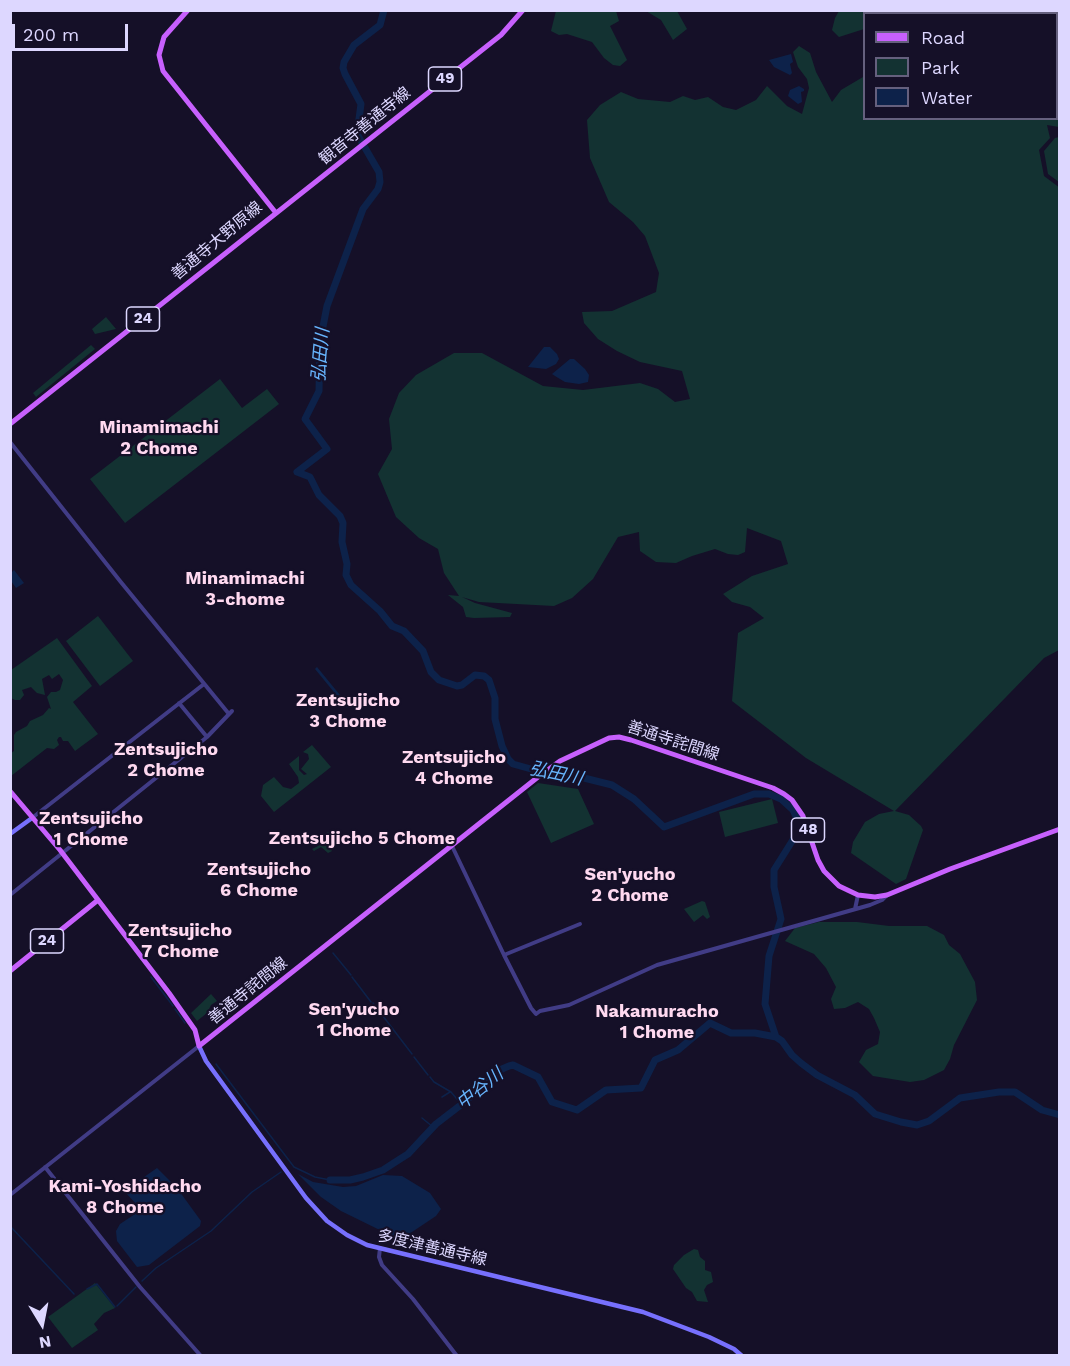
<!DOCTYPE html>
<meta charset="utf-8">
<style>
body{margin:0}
#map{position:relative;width:1070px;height:1366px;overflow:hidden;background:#151028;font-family:"Work Sans",sans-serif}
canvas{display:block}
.frame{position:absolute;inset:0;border:12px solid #ddd7ff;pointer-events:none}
.legend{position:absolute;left:863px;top:12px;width:195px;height:108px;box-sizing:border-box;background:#151028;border:2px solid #65607e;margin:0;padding:8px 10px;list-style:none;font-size:18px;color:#ddd7ff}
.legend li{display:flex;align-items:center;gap:12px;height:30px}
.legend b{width:30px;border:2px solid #65607e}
.north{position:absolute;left:12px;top:1294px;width:60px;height:60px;-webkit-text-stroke:4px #151028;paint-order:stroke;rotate:170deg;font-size:16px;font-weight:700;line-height:24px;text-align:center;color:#ddd7ff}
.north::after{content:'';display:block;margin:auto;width:21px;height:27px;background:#ddd7ff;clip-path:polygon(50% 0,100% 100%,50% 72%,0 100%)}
.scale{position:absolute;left:12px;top:24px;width:116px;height:27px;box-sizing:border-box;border:3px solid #ddd7ff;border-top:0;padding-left:8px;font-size:18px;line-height:21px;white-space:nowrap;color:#ddd7ff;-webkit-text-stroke:4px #151028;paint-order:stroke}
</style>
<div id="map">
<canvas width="1070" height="1366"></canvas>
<div class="frame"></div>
<ul class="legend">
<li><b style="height:8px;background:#c760fd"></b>Road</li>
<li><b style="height:16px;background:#133232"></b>Park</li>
<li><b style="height:16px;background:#0d224a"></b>Water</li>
</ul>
<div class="north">N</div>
<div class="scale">200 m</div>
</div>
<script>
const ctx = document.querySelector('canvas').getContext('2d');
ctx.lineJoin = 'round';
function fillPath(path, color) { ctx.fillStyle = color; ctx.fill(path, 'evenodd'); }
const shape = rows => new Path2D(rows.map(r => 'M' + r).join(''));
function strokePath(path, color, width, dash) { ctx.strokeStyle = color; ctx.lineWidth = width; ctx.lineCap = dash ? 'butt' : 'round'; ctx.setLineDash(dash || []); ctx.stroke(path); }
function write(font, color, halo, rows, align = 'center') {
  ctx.font = font + ' "Work Sans","Noto Sans JP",sans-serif'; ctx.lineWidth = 4.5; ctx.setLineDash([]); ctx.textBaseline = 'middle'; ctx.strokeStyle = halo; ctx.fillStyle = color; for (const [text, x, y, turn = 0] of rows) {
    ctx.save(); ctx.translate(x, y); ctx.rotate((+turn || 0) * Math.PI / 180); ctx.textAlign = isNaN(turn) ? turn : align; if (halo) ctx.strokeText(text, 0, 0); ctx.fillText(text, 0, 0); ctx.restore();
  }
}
const green = shape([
 [556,11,616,11,619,21,610,26,627,60,620,66,613,65,604,58,592,42,567,34,559,35,551,31],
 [646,11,677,11,687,29,673,40,661,20],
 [839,11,839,10,960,11,959,14,864,14,864,29,839,37,832,30,835,18],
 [977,11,1059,11,1059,127,1047,125,1050,138,1039,150,1044,176,1060,188,1059,650,1044,658,895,811,909,815,921,826,923,830,906,879,896,884,851,853,853,842,865,822,879,814,894,811,806,758,732,701,738,633,764,618,750,607,732,602,723,594,752,576,788,564,781,541,747,528,745,552,738,555,728,554,715,549,692,556,676,563,656,562,640,551,639,532,618,537,593,579,572,598,554,606,479,602,462,597,475,603,512,613,510,617,474,618,466,617,463,607,448,595,459,596,444,573,438,549,419,538,396,517,378,474,392,449,389,419,399,393,416,375,454,353,482,353,543,386,583,390,640,383,658,389,675,402,690,399,682,371,640,362,617,351,598,339,584,323,582,312,612,311,656,292,659,273,645,236,633,222,609,202,590,158,587,120,600,105,621,92,638,99,670,102,683,96,695,100,708,97,723,107,736,110,756,100,767,86,787,106,802,114,809,88,807,79,798,67,793,52,799,46,810,53,816,72,832,102,841,90,863,77,864,59,864,118,1056,118,1056,14,978,14],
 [1059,137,1060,137,1059,182,1048,174,1044,151,1055,138],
 [106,317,116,329,95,334,92,329],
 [91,345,95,349,36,397,33,393],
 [220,379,242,408,267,389,279,404,125,523,90,479],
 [98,616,133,661,100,686,66,641],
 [57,638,92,686,73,702,98,734,75,751,68,741,63,741,61,737,59,737,57,740,59,745,54,749,47,748,11,776,11,753,14,751,14,735,16,732,27,726,30,721,43,715,49,708,51,709,47,697,51,692,56,692,60,690,63,680,59,674,52,679,49,675,42,679,45,695,37,693,31,687,22,690,24,695,20,700,15,700,11,698,11,670],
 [312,745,331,767,274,812,261,796,263,785,274,777,283,787,291,789,299,783,298,777,289,764,299,756,299,770,304,775,307,774,301,769,309,759,308,754,303,752],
 [538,783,578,789,594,824,551,843,527,792],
 [772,799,778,823,725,837,719,812],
 [328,832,335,838,328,843,332,851,328,853,321,847,314,851,312,849,320,845,316,839],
 [702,901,705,902,710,917,707,919,703,915,694,922,684,909],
 [819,922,857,922,889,926,927,926,944,935,949,945,960,954,975,982,977,1000,954,1045,950,1059,944,1070,924,1080,910,1082,873,1076,859,1062,866,1050,878,1044,880,1032,874,1018,869,1009,858,1002,845,1008,834,1009,831,999,836,987,826,968,814,954,785,941,795,928],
 [211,994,217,1001,211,1005,207,1013,197,1021,191,1013],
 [694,1249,698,1250,700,1257,705,1261,705,1270,711,1272,713,1282,707,1285,704,1290,708,1302,697,1301,692,1292,686,1288,673,1269,674,1265,684,1255],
 [95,1283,115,1308,104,1313,94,1324,98,1330,72,1348,48,1317]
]);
const water = shape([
 [791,54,793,62,790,64,792,73,790,75,774,67,769,60],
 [799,86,804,89,804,91,801,92,802,102,798,104,788,96,790,90],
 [544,347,550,347,557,354,559,359,556,364,546,369,528,367],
 [570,359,574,359,585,369,589,375,588,382,579,384,565,382,555,376,552,374],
 [14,570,24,583,16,588,11,581,11,573],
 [317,667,349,706,347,708,315,669],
 [157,1168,177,1188,201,1221,200,1226,149,1265,137,1267,117,1241,116,1231,120,1224,138,1212,138,1206,124,1191],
 [298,1174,313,1182,343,1187,356,1186,383,1175,402,1176,430,1193,441,1209,436,1216,412,1232,401,1237,394,1237,341,1211,321,1197]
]);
const stream = shape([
 [333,953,351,975],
 [151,977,173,1006],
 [352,977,371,1002],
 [373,1003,412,1054],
 [175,1009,185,1023],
 [414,1057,428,1075],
 [216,1064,294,1167,315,1177,330,1180],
 [430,1077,434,1082,451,1092,462,1105],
 [442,1097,450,1092],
 [422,1118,433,1127],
 [10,1226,74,1294],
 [142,1281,156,1268,211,1231,252,1192,281,1172],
 [87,1289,97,1284,115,1307],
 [117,1306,136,1287]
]);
const river = shape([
 [384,10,380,25,354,45,344,62,343,68,345,74,361,104,357,134,379,172,380,182,378,189,363,209,327,306,320,342,319,391,305,419,327,449,297,472,310,477,319,495,340,516,343,523,342,542,347,564,346,575,351,585,380,611,392,626,404,631,423,651,431,672,439,680,457,686,462,685,475,675,484,676,489,680,495,698,495,719,502,746,508,759,513,764,549,774,584,778,612,785,634,799,664,827,754,794,769,794,781,799,793,810,801,827,774,870,774,887,781,919,769,956,765,1004,776,1037,782,1041,792,1055,801,1063,817,1075,855,1095,875,1114,901,1122,917,1125,929,1121,960,1098,999,1092,1015,1092,1042,1110,1060,1115],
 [330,1180,350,1180,363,1177,383,1170,400,1159,408,1154,436,1124,462,1104,502,1069,509,1066,513,1065,538,1077,552,1102,577,1110,606,1090,641,1088,655,1060,678,1050,710,1023,731,1033,755,1033,776,1037]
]);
const tertiary = shape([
 [10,442,120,581,229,714],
 [179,703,207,737],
 [32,818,204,684],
 [452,846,504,955,531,1008,536,1014,540,1011,569,1005,657,965,870,905,882,900,887,895],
 [10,895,207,737,232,711],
 [855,909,858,895],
 [504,955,580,924],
 [45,1167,140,1287,201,1356],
 [10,1195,199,1046],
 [380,1248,379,1257,382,1265,413,1299,457,1356]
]);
const secondary = shape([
 [10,834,32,818],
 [199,1046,206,1061,306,1198,327,1221,347,1235,367,1245,643,1312,709,1337,734,1349,742,1356]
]);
const primary = shape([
 [188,10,164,37,159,55,163,71,276,213],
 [10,424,501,35,523,10],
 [10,791,60,850,169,993,195,1030,199,1046,538,777,560,761,609,738,619,737,631,740,773,788,784,794,792,800,803,816,818,860,824,871,839,886,858,895,875,897,887,895,950,869,1060,829],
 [10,971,98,900]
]);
const shields = [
 [445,79,33],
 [143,319,33],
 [808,830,33],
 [47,941,33]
];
const shieldNames = [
 ["49",445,79],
 ["24",143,319],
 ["48",808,830],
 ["24",47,941]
];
const streetNames = [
 ["観音寺善通寺線",365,126,-39],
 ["善通寺大野原線",217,241,-40],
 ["善通寺詫間線",673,741,18],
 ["善通寺詫間線",248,991,-39],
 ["多度津善通寺線",432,1248,13]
];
const waterNames = [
 ["弘田川",321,355,-85],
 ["弘田川",556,774,12],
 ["中谷川",480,1089,-39]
];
const neighbourhoodNames = [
 ["Minamimachi",159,428],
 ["2 Chome",159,449],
 ["Minamimachi",245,579],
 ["3-chome",245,600],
 ["Zentsujicho",348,701],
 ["3 Chome",348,722],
 ["Zentsujicho",166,750],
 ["2 Chome",166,771],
 ["Zentsujicho",454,758],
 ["4 Chome",454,779],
 ["Zentsujicho",91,819],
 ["1 Chome",91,840],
 ["Zentsujicho 5 Chome",362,839],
 ["Zentsujicho",259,870],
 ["6 Chome",259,891],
 ["Sen'yucho",630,875],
 ["2 Chome",630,896],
 ["Zentsujicho",180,931],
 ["7 Chome",180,952],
 ["Sen'yucho",354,1010],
 ["1 Chome",354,1031],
 ["Nakamuracho",657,1012],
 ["1 Chome",657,1033],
 ["Kami-Yoshidacho",125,1187],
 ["8 Chome",125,1208]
];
fillPath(green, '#133232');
fillPath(water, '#0d224a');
strokePath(stream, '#0d224a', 1.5);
strokePath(river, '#0d224a', 7);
strokePath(tertiary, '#413c86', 4);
strokePath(secondary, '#7770fd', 4.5);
strokePath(primary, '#c760fd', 5);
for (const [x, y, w] of shields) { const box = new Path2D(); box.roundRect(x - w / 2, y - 12, w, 24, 4.5); ctx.fillStyle = '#151028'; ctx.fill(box); strokePath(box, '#ddd7ff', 1.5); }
write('bold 15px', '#ddd7ff', null, shieldNames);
write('16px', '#ddd7ff', '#151028', streetNames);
write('italic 18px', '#67b4fd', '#151028', waterNames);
write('bold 18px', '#ffd9f0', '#151028', neighbourhoodNames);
</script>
